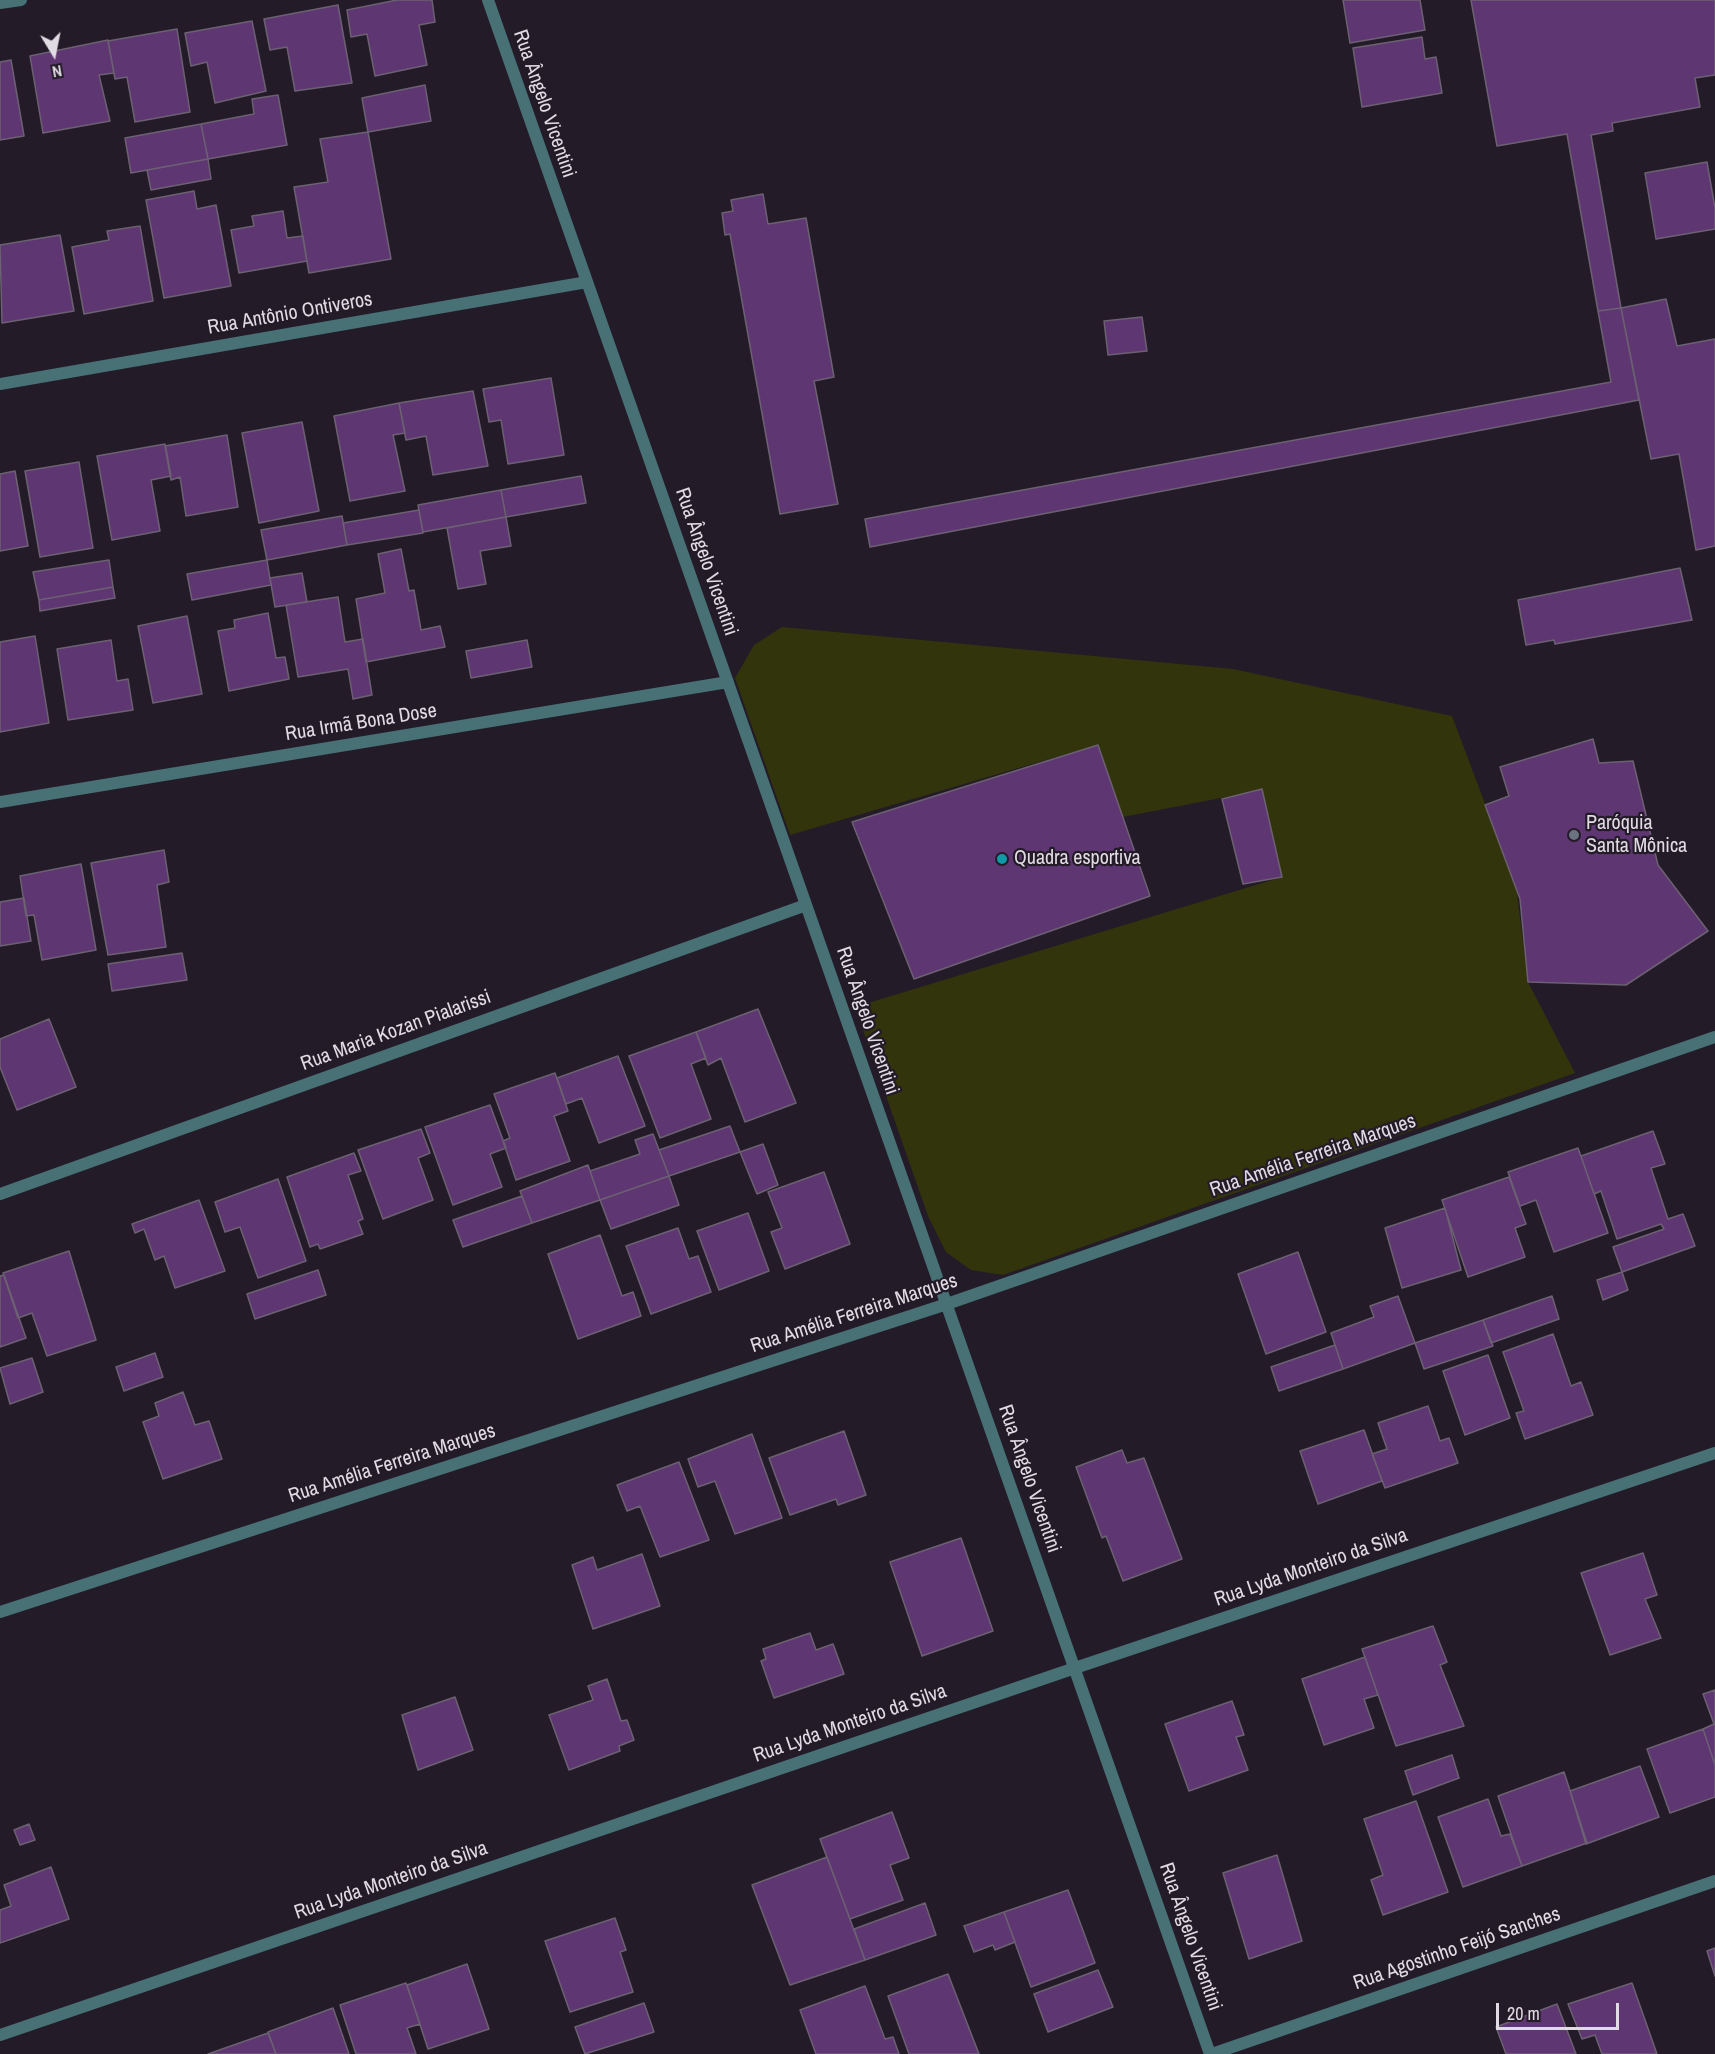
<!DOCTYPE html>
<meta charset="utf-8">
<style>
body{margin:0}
#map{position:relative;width:1715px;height:2054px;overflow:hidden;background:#241b29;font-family:"Archivo Narrow",sans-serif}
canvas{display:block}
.north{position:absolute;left:24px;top:24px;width:60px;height:60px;-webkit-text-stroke:4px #241b29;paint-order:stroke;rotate:170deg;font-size:16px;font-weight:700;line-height:24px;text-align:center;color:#e1dbe4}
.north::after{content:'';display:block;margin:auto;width:21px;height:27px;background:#e1dbe4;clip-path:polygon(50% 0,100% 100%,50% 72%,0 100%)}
.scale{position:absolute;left:1496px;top:2003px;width:123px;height:27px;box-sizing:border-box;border:3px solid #e1dbe4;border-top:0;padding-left:8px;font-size:18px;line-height:21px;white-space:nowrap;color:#e1dbe4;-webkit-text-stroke:4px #241b29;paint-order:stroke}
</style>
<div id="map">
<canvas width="1715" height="2054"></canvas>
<div class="north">N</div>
<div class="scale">20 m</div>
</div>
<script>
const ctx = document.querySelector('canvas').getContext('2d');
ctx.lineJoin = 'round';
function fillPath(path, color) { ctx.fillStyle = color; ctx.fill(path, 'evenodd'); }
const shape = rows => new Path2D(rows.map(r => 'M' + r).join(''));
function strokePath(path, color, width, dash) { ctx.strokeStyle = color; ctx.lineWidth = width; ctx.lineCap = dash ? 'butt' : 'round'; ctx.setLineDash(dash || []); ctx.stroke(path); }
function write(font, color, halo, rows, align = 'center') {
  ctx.font = font + ' "Archivo Narrow",sans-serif'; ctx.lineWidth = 4.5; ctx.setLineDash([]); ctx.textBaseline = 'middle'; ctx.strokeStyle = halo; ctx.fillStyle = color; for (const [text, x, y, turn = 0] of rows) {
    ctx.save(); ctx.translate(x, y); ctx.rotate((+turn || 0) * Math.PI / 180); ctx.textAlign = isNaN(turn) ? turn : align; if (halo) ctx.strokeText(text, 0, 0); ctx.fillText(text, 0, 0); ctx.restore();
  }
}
const green = shape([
 [782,627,1233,669,1452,716,1516,886,1528,982,1575,1073,1003,1275,971,1270,946,1252,928,1216,855,1007,1282,877,1262,790,1123,817,1097,745,790,835,735,678,754,645]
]);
const building = shape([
 [397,0,432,0,435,22,419,25,427,65,375,76,367,34,351,37,347,10,397,0],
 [1343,0,1420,0,1425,30,1350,43,1343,0],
 [1471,0,1715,0,1715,75,1695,78,1700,107,1612,123,1613,131,1591,135,1621,308,1598,311,1567,134,1497,146,1471,0],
 [338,5,352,83,295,91,287,47,270,50,264,19,338,5],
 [252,21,266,91,215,103,207,62,191,66,185,33,252,21],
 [177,29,190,112,135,122,127,77,115,79,108,41,177,29],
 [1422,37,1425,59,1436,57,1442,93,1362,107,1353,48,1422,37],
 [108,40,114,73,99,75,110,121,43,133,30,56,108,40],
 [11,60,24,136,0,140,0,62,11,60],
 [425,85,431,121,368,132,362,98,425,85],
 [278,95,287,145,208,159,201,124,254,114,252,99,278,95],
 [201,124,208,159,131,173,125,138,201,124],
 [368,132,391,259,309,273,294,187,328,182,320,139,368,132],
 [208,159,211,179,151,190,147,170,208,159],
 [1707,162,1715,208,1715,229,1656,239,1645,173,1707,162],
 [194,191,197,209,216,205,231,286,164,298,146,200,194,191],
 [763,194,768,224,806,218,834,377,814,381,838,504,780,514,730,234,725,235,722,213,733,211,731,200,763,194],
 [283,211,287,238,303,236,307,261,239,273,231,230,254,226,252,216,283,211],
 [140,226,153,301,84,314,72,247,109,240,107,231,140,226],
 [60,235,74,311,2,323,0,245,60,235],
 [1666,299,1677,346,1715,339,1715,546,1696,550,1679,454,1651,459,1621,308,1666,299],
 [1621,308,1639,400,870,547,865,519,1611,382,1598,311,1621,308],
 [1142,317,1147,351,1108,355,1104,321,1142,317],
 [551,378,564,455,508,464,501,420,489,422,483,389,551,378],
 [473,391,488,466,433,475,426,436,406,440,399,403,473,391],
 [399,403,405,433,393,435,405,491,350,501,334,416,399,403],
 [302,422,319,511,259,523,242,433,302,422],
 [227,435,238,507,186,516,180,477,171,480,165,446,227,435],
 [165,444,171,476,151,480,160,531,112,540,97,456,165,444],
 [79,462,93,548,40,557,25,471,79,462],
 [15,471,28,546,0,551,0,474,15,471],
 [581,476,586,503,506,517,501,490,581,476],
 [501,490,506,517,423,532,418,505,501,490],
 [419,510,423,533,347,545,343,523,419,510],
 [342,516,347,545,267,560,261,530,342,516],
 [506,517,511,546,480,551,486,584,458,589,447,528,506,517],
 [401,549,409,591,414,590,421,630,440,626,445,647,366,662,356,599,385,593,378,554,401,549],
 [109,560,113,587,39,600,33,572,109,560],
 [267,560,271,585,192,600,187,574,267,560],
 [1680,568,1692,620,1555,644,1554,640,1526,645,1518,600,1680,568],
 [302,573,307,602,275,607,270,578,302,573],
 [113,587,115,598,40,611,39,600,113,587],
 [338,597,345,642,363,639,372,695,353,699,348,669,298,677,286,605,338,597],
 [268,613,276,658,285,657,289,679,229,691,218,631,235,628,234,620,268,613],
 [187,616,202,694,153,703,138,626,187,616],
 [35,636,49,723,0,732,0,642,35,636],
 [111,640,117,681,128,679,133,710,68,720,57,649,111,640],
 [527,640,532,667,471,678,466,651,527,640],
 [1593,739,1599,763,1633,761,1658,865,1708,931,1626,985,1528,982,1520,899,1485,805,1509,796,1500,767,1593,739],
 [1098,745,1150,896,914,979,852,822,1098,745],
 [1262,789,1282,877,1243,884,1222,799,1262,789],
 [164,850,169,882,157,885,166,947,108,955,91,863,164,850],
 [81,864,96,950,42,960,34,915,26,916,20,876,81,864],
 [24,898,31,941,0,946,0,902,24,898],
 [182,953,187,980,112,991,108,964,182,953],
 [758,1009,796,1103,745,1122,721,1058,708,1065,696,1032,758,1009],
 [49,1019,76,1087,17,1110,0,1067,0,1039,49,1019],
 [696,1032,706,1058,691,1064,711,1119,660,1138,629,1056,696,1032],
 [618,1056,645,1126,599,1143,582,1098,566,1104,557,1078,618,1056],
 [555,1073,568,1111,554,1116,570,1161,516,1180,503,1141,510,1138,494,1094,555,1073],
 [490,1105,506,1148,490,1154,502,1187,453,1205,425,1127,490,1105],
 [730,1126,740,1152,669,1176,659,1150,730,1126],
 [421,1129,430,1153,418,1158,433,1200,383,1219,358,1150,421,1129],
 [1653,1131,1665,1164,1651,1168,1668,1219,1683,1214,1695,1246,1622,1272,1613,1247,1664,1229,1661,1224,1617,1239,1601,1191,1594,1194,1581,1156,1653,1131],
 [653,1134,669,1176,600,1200,590,1171,640,1154,635,1140,653,1134],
 [763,1144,778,1185,757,1194,740,1152,763,1144],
 [1578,1148,1608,1233,1554,1252,1536,1200,1520,1206,1508,1172,1578,1148],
 [354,1153,361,1171,348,1175,363,1219,358,1221,363,1234,320,1249,318,1244,310,1247,287,1177,354,1153],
 [588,1165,600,1200,532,1223,520,1191,588,1165],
 [824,1172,850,1244,785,1269,771,1232,782,1228,768,1192,824,1172],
 [669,1176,679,1205,611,1229,600,1200,669,1176],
 [1509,1177,1526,1224,1515,1228,1525,1257,1468,1277,1442,1200,1509,1177],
 [278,1179,306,1261,258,1278,240,1227,225,1232,215,1202,278,1179],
 [522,1196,532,1223,463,1247,453,1220,522,1196],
 [199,1200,225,1271,175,1288,164,1256,155,1260,144,1229,135,1233,132,1224,199,1200],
 [1445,1208,1461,1270,1402,1288,1385,1228,1445,1208],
 [748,1213,769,1271,719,1290,697,1231,748,1213],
 [678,1228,689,1259,698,1256,711,1292,651,1314,626,1246,678,1228],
 [600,1235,622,1296,633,1292,641,1316,578,1339,548,1254,600,1235],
 [69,1251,96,1340,47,1356,32,1313,18,1318,3,1273,69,1251],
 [1298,1252,1326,1332,1266,1354,1238,1274,1298,1252],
 [318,1270,326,1295,255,1319,247,1294,318,1270],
 [1622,1272,1628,1290,1603,1300,1597,1280,1622,1272],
 [4,1275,26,1338,0,1347,0,1276,4,1275],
 [1398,1296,1415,1343,1343,1369,1331,1333,1374,1317,1370,1306,1398,1296],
 [1552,1296,1559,1319,1491,1343,1483,1320,1552,1296],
 [1483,1320,1493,1346,1424,1369,1415,1343,1483,1320],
 [1553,1334,1571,1386,1581,1382,1593,1415,1525,1439,1516,1413,1524,1411,1503,1352,1553,1334],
 [1335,1345,1343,1369,1279,1391,1271,1367,1335,1345],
 [155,1353,163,1377,124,1391,116,1367,155,1353],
 [1488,1355,1510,1418,1465,1435,1443,1371,1488,1355],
 [32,1358,43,1392,10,1404,0,1368,32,1358],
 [183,1392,195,1425,209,1421,222,1459,163,1479,143,1422,159,1416,155,1403,183,1392],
 [1428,1406,1440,1441,1449,1438,1458,1463,1385,1488,1372,1454,1387,1449,1378,1423,1428,1406],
 [1364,1430,1382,1481,1318,1504,1300,1451,1364,1430],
 [844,1431,866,1495,838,1505,836,1499,790,1515,769,1458,844,1431],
 [752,1434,782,1518,735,1534,715,1481,698,1487,688,1459,752,1434],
 [1122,1450,1127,1463,1144,1458,1182,1559,1123,1581,1106,1536,1102,1538,1076,1467,1122,1450],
 [679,1462,709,1540,660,1557,640,1506,627,1511,617,1485,679,1462],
 [961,1538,993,1631,922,1656,890,1562,961,1538],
 [1643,1553,1657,1595,1645,1599,1661,1638,1610,1655,1581,1573,1643,1553],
 [642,1554,660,1606,593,1629,572,1565,593,1557,597,1570,642,1554],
 [1433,1626,1447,1662,1440,1665,1464,1726,1396,1746,1362,1649,1433,1626],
 [810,1633,816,1650,833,1644,844,1674,774,1698,761,1661,766,1659,763,1649,810,1633],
 [1365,1657,1378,1695,1364,1699,1374,1728,1324,1745,1302,1679,1365,1657],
 [607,1679,621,1721,627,1720,634,1740,619,1746,620,1751,569,1770,549,1715,593,1700,588,1686,607,1679],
 [1715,1690,1715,1765,1703,1729,1714,1724,1703,1694,1715,1690],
 [455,1697,473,1750,418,1770,402,1715,455,1697],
 [1232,1701,1244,1735,1236,1737,1248,1770,1189,1791,1165,1724,1232,1701],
 [1703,1729,1715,1765,1715,1797,1670,1813,1647,1749,1703,1729],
 [1452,1755,1459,1778,1413,1795,1405,1771,1452,1755],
 [1640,1766,1659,1817,1586,1844,1570,1791,1640,1766],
 [1564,1772,1587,1843,1522,1866,1498,1796,1564,1772],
 [1488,1799,1501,1836,1510,1834,1522,1866,1463,1887,1438,1817,1488,1799],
 [1416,1801,1448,1892,1383,1915,1371,1880,1383,1875,1364,1819,1416,1801],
 [892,1812,909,1858,890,1865,903,1900,850,1919,820,1839,892,1812],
 [29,1824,35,1840,20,1845,14,1830,29,1824],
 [1277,1855,1302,1941,1249,1959,1223,1873,1277,1855],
 [827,1857,865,1960,790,1985,752,1885,827,1857],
 [51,1867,69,1919,0,1943,0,1910,11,1906,4,1885,51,1867],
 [1068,1890,1095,1963,1031,1987,1004,1912,1068,1890],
 [925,1903,936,1935,865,1960,854,1929,925,1903],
 [1004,1912,1015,1942,995,1950,993,1945,974,1952,964,1926,1004,1912],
 [615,1918,626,1950,620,1952,633,1992,570,2012,545,1941,615,1918],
 [1715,1948,1715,1976,1707,1951,1715,1948],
 [467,1964,489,2029,428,2049,407,1985,467,1964],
 [1098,1970,1113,2007,1048,2032,1034,1994,1098,1970],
 [948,1974,979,2054,909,2054,888,1996,948,1974],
 [406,1983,420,2024,407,2028,416,2054,356,2054,340,2005,406,1983],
 [1632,1983,1657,2054,1602,2054,1595,2035,1582,2039,1568,2004,1632,1983],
 [865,1986,885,2039,893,2037,899,2054,816,2054,800,2010,865,1986],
 [644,2003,654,2032,585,2054,575,2027,644,2003],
 [1557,2004,1576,2054,1506,2054,1496,2027,1557,2004],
 [333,2008,349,2054,276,2054,268,2032,333,2008],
 [268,2033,276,2054,208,2054,268,2033]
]);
const street = shape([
 [488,0,1210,2054],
 [0,3,21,0],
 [0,384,587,282],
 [0,802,728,682],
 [0,1194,806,905],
 [0,1612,947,1304,1715,1037],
 [0,2035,1075,1668,1715,1453],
 [1212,2054,1715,1881]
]);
const markers = [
 [1574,835,6,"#6b7280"],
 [1002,859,6,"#0f9aa8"]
];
const streetNames = [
 ["Rua Ângelo Vicentini",544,104,71],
 ["Rua Antônio Ontiveros",290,314,-10],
 ["Rua Ângelo Vicentini",706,562,71],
 ["Rua Irmã Bona Dose",361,723,-9],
 ["Rua Ângelo Vicentini",867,1021,71],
 ["Rua Maria Kozan Pialarissi",396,1031,-20],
 ["Rua Amélia Ferreira Marques",1313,1156,-19],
 ["Rua Amélia Ferreira Marques",854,1314,-18],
 ["Rua Amélia Ferreira Marques",392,1464,-18],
 ["Rua Ângelo Vicentini",1029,1479,71],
 ["Rua Lyda Monteiro da Silva",1311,1568,-19],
 ["Rua Lyda Monteiro da Silva",850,1724,-19],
 ["Rua Lyda Monteiro da Silva",391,1881,-19],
 ["Rua Ângelo Vicentini",1190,1937,71],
 ["Rua Agostinho Feijó Sanches",1457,1949,-19]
];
const poiNames = [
 ["Paróquia",1586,824],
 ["Santa Mônica",1586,847],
 ["Quadra esportiva",1014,859]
];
fillPath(green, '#32340b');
fillPath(building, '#5e3672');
strokePath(building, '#6c6172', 1.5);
strokePath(street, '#477175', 12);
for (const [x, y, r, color] of markers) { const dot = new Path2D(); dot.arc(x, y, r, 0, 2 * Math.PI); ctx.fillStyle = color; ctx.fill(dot); strokePath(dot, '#241b29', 2); }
write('20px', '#e1dbe4', '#241b29', streetNames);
write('20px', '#e1dbe4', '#241b29', poiNames, 'left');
</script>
